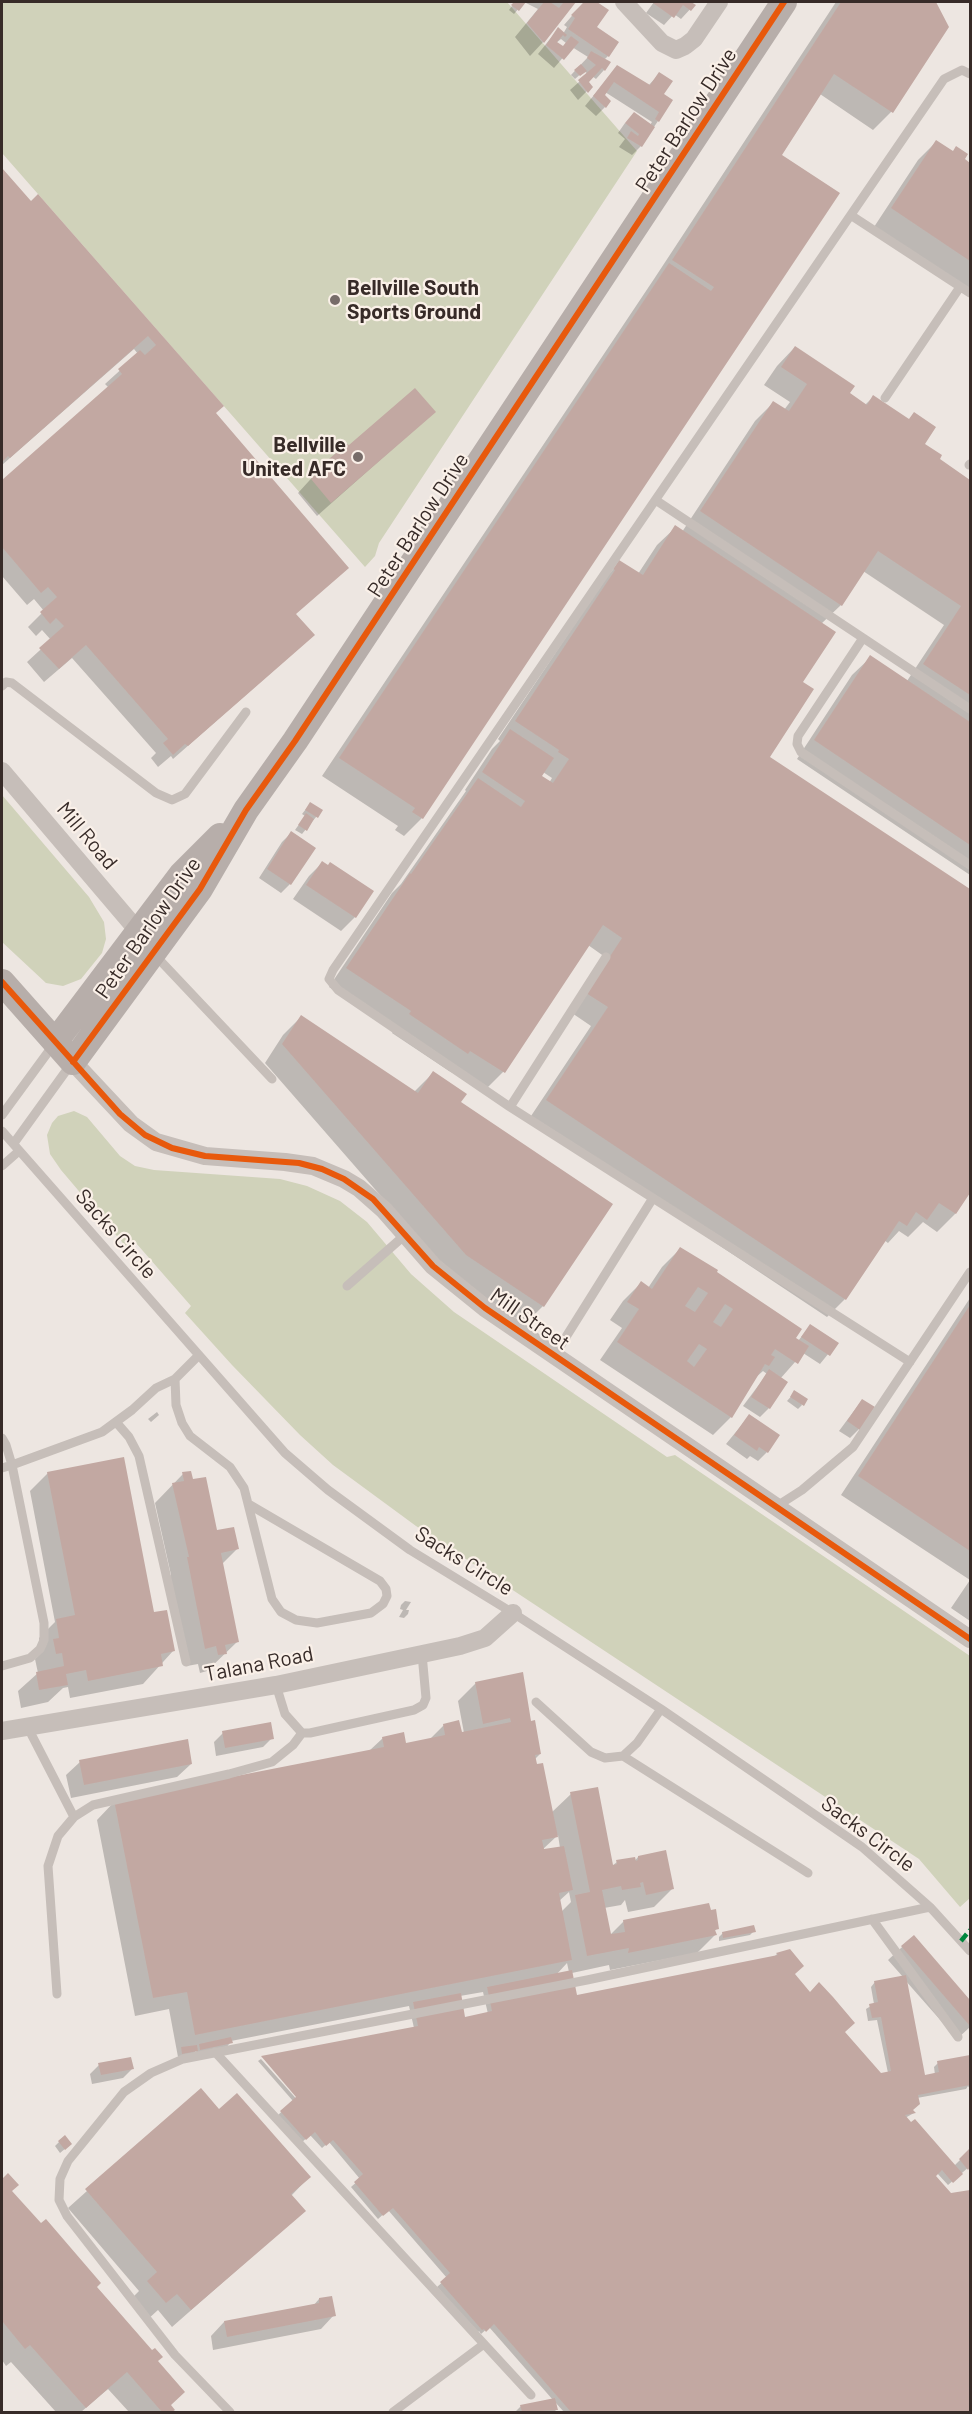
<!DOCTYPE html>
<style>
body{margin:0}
#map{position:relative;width:972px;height:2414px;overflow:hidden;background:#ede6e1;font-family:Barlow,sans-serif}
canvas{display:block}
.frame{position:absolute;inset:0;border:3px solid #372b28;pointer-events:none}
</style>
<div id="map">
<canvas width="972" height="2414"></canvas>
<div class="frame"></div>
</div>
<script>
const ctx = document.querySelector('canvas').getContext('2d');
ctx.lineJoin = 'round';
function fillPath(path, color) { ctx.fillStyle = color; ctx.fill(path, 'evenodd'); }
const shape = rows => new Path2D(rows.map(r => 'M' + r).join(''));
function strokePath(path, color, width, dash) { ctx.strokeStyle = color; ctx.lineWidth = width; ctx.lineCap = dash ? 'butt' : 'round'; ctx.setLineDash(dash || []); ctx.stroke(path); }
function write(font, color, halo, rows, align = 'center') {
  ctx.font = font + ' Barlow,sans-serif'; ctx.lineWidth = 4.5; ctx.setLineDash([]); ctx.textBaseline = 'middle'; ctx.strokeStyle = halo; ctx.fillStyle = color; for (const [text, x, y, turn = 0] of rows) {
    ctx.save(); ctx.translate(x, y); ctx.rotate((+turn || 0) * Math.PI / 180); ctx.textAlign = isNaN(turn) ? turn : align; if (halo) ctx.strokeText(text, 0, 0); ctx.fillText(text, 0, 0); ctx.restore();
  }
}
const green = shape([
 [2,2,507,2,637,151,379,543,375,556,365,567,2,153],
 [2,795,89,897,104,922,106,939,102,953,81,979,63,986,46,983,2,942],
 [74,1111,87,1117,120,1156,135,1166,154,1170,280,1179,307,1186,340,1201,367,1222,411,1274,454,1312,667,1457,675,1455,970,1656,970,1898,960,1907,919,1859,416,1526,333,1465,300,1435,232,1365,185,1313,191,1306,136,1243,128,1249,61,1170,50,1154,47,1135,52,1123,58,1116]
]);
const shadow = shape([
 [515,2,573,2,545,40,530,56,515,37,538,9,524,2,514,14,509,10],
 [584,2,594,2,607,10,595,28,608,56,604,60,604,70,596,79,592,76,587,82,591,87,578,100,570,90,588,74,584,71,575,79,571,75,588,57,572,47,554,68,538,54,558,29,563,34,567,27,564,25],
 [561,39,566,43,562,48,556,43],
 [654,2,688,2,694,5,681,19,674,14,664,25,646,13],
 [836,2,934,2,947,26,891,112,873,130,820,94,780,155,838,193,422,818,404,836,395,830,398,826,322,776,654,279],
 [617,67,648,86,659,74,662,95,658,121,641,146,632,155,619,147,625,139,618,133,625,123,650,125,652,122,605,92,603,95,605,107,596,116,585,106],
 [936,142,970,165,970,291,874,227,918,160],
 [2,170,30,203,38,196,214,414,295,615,299,648,173,759,171,756,158,767,151,758,156,753,72,658,44,682,27,662,51,640,42,630,36,636,28,627,44,611,34,599,27,605,2,576,2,482,109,388,105,384,138,354,134,349,2,465],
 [795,347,848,394,865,405,873,397,937,460,970,482,970,875,797,759,852,675,871,657,907,681,944,625,863,571,841,605,821,624,801,683,768,757,970,890,970,1190,955,1214,937,1232,923,1222,908,1237,899,1231,888,1243,884,1240,845,1299,827,1317,529,1119,591,1026,569,1011,605,957,588,945,503,1072,485,1090,449,1071,392,1033,394,1030,329,987,392,893,401,884,466,791,465,790,492,749,500,741,498,739,598,589,596,588,620,562,638,574,657,545,676,527,682,532,755,421,773,403,784,410,790,402,764,385,777,366],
 [543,772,552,778,549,783,540,777],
 [434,412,317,516,298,493,319,470,347,446,349,447],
 [310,804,321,811,302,834,295,830,305,816,302,814],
 [291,833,290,884,281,893,259,878,282,842],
 [322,863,372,892,355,917,341,931,293,899,309,876],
 [301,1017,414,1092,433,1073,459,1103,543,1306,525,1324,448,1273,265,1063,283,1035],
 [680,1249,715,1273,798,1341,810,1326,837,1343,820,1364,803,1353,780,1379,786,1383,769,1408,760,1417,743,1406,767,1374,763,1371,754,1379,731,1417,713,1435,600,1360,622,1328,610,1320,623,1301,641,1283,648,1288,662,1267],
 [970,1298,970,1621,951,1608,970,1580,841,1495],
 [795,1392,802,1405,798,1409,787,1401],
 [862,1400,859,1429,850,1438,839,1431],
 [157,1412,159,1415,151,1422,148,1419],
 [749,1416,767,1452,758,1461,750,1456,747,1459,726,1444],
 [48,1473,173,1651,143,1684,70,1698,68,1687,63,1688,48,1702,21,1708,18,1691,38,1673,35,1659,41,1653,39,1638,55,1622,30,1491],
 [183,1474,216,1532,237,1549,222,1564,237,1642,207,1671,200,1673,198,1664,187,1666,169,1577,171,1575,155,1503],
 [405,1601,411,1602,406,1610,409,1610,408,1614,404,1618,399,1617,403,1610,400,1609,401,1605],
 [476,1683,530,1723,540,1754,535,1759,551,1813,571,1794,612,1866,617,1862,634,1862,638,1857,672,1889,654,1907,628,1912,625,1900,621,1905,604,1908,610,1935,624,1921,717,1928,714,1932,715,1935,697,1953,610,1970,609,1965,572,1973,576,1996,773,1958,777,1954,790,1951,793,1974,880,2075,888,2073,877,2020,868,2021,866,2009,874,2004,871,1987,875,1982,903,1977,888,1960,913,1937,970,2003,970,2027,957,2039,905,1980,924,2077,935,2075,934,2067,938,2063,970,2056,970,2089,968,2086,966,2089,917,2098,911,2110,914,2113,905,2118,954,2166,970,2150,970,2166,948,2185,937,2173,934,2176,950,2195,970,2192,970,2412,564,2412,555,2402,556,2410,554,2412,515,2412,521,2406,553,2400,489,2327,481,2334,479,2331,477,2333,437,2287,447,2278,388,2210,378,2219,351,2187,360,2179,329,2142,322,2148,310,2135,301,2143,277,2116,293,2101,258,2061,261,2059,300,2103,302,2101,264,2058,261,2058,414,2028,409,2006,231,2041,227,2047,197,2054,196,2051,193,2054,178,2057,169,2009,135,2016,97,1820,115,1801,369,1751,383,1738,405,1744,429,1740,444,1725,464,1733,458,1701],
 [558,1835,560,1848,541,1851],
 [569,1892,571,1902,561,1912,559,1901],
 [567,1963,569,1972,556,1975],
 [483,1992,488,2014,464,2018,460,1996],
 [223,1733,272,1738,263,1747,216,1756,214,1742],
 [80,1762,191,1764,177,1777,71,1798,66,1775],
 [754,1931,750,1935,719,1941,719,1937,723,1933],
 [99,2065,132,2069,123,2078,92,2084,90,2074],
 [200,2090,219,2111,309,2177,291,2196,304,2211,172,2327,158,2310,147,2320,130,2300,139,2291,68,2208],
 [64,2137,66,2148,60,2153,55,2146],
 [8,2175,11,2191,156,2361,169,2406,173,2410,170,2412,129,2412,108,2389,81,2412,56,2412,11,2362,6,2366,2,2360,2,2180],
 [319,2299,334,2315,321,2329,213,2350,211,2336,224,2322,313,2306]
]);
const building = shape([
 [514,2,526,2,519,11,511,5],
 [544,2,550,2,559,8,563,3,560,2,576,2,544,43,527,23],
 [584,2,597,2,609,10,597,27,619,42,609,57,568,29,575,18,571,15],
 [655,2,691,2,696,5,691,11,683,5,674,18,653,3],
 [841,2,936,2,949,27,893,113,834,74,782,155,840,193,423,819,412,812,415,808,339,758,669,263,711,291,714,287,672,260],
 [558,27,567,35,565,37,563,35,557,42,563,46,571,36,579,42,564,60,546,45],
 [591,51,611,62,605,71,602,68,589,82,593,87,588,93,578,80,596,65,587,58],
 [581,64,587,71,580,76,574,70],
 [617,65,650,85,659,72,673,81,664,94,673,100,659,122,655,119,659,112,614,82,605,95,611,101,606,108,593,96],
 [634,112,655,127,642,147,627,138,631,131,638,136,639,134,625,123],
 [936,140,953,151,956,146,968,154,965,159,970,163,970,261,891,208],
 [2,168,31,201,38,194,224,406,216,413,349,568,296,614,315,635,188,746,185,744,173,755,163,743,168,739,86,645,59,669,39,648,64,626,56,618,50,624,40,612,57,597,48,587,41,593,2,547,2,480,122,374,118,369,140,350,145,355,156,345,148,336,10,458,8,456,2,462],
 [795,346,855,386,850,393,867,405,873,395,909,419,914,412,936,427,925,444,942,455,940,459,970,480,970,695,923,664,961,606,878,551,842,606,700,511,773,401,789,411,807,384,781,367],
 [415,388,436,412,331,503,311,479,320,470,318,468,347,444,349,445],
 [675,525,836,632,803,682,814,689,770,757,970,889,970,1193,956,1214,939,1203,927,1220,916,1212,907,1226,899,1221,846,1300,546,1100,608,1007,586,993,622,938,603,925,505,1073,470,1051,468,1054,409,1014,411,1011,346,968,410,873,411,874,478,778,521,807,525,801,482,772,510,729,554,758,542,776,553,783,569,759,558,752,559,750,515,721,615,570,613,569,619,560,643,575],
 [870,655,970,722,970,845,814,740],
 [310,802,323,810,318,818,305,810],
 [306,813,314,819,307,831,298,825],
 [291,831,316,848,291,885,267,869],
 [322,861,328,865,330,862,374,891,356,918,306,885],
 [301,1015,418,1093,433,1071,467,1094,461,1102,613,1204,544,1307,466,1255,282,1044],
 [680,1247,718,1270,717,1272,802,1329,796,1338,809,1346,798,1364,775,1349,771,1355,775,1357,769,1366,765,1364,732,1418,617,1342,639,1309,627,1302,641,1281,652,1289],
 [698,1287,708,1293,695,1312,685,1306],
 [725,1304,733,1309,721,1327,713,1322],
 [699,1344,707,1349,694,1367,687,1361],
 [970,1305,970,1551,858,1476],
 [810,1324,839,1343,830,1356,801,1337],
 [769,1369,788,1382,770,1409,751,1397],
 [794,1390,808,1399,804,1406,790,1397],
 [862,1399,875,1407,860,1430,847,1421],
 [749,1414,780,1435,768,1453,759,1447,757,1451,734,1435],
 [124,1457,154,1612,167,1610,175,1651,161,1654,163,1666,88,1681,86,1670,66,1674,68,1685,39,1690,36,1672,64,1666,62,1653,56,1654,53,1639,59,1638,56,1619,75,1615,47,1472],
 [191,1471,193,1479,206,1477,217,1530,234,1527,239,1549,221,1553,239,1642,225,1645,227,1654,218,1655,216,1646,205,1649,187,1557,189,1557,172,1483,184,1481,182,1472],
 [523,1672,531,1721,535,1720,541,1754,535,1755,537,1764,543,1763,558,1837,542,1840,544,1849,564,1846,573,1890,559,1893,572,1960,195,2035,187,1992,153,1998,114,1800,384,1747,382,1737,404,1732,406,1743,445,1735,443,1724,459,1720,462,1732,511,1722,510,1718,483,1724,475,1682],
 [271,1722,274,1739,225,1748,222,1731],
 [188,1739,192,1764,84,1785,79,1760],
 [598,1787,613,1865,617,1864,616,1860,635,1857,636,1861,638,1860,638,1856,666,1850,674,1889,646,1895,643,1882,640,1883,641,1887,622,1890,621,1886,602,1890,611,1934,625,1932,623,1920,709,1903,711,1910,716,1909,719,1929,715,1930,717,1935,628,1953,629,1948,587,1956,575,1895,590,1892,570,1792],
 [754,1925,756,1932,723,1938,722,1932],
 [914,1935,970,2000,970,2026,901,1946],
 [790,1949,804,1966,795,1974,810,1992,819,1982,833,1997,855,2023,845,2032,881,2073,891,2071,881,2017,872,2018,869,2004,878,2002,874,1981,906,1975,925,2075,939,2072,937,2061,970,2055,970,2085,918,2095,920,2104,913,2110,916,2113,905,2115,911,2122,915,2119,963,2174,953,2183,942,2170,936,2176,951,2193,970,2190,970,2412,571,2412,494,2324,486,2332,484,2329,482,2330,440,2282,450,2273,393,2208,383,2216,354,2182,363,2174,333,2140,326,2146,315,2132,306,2140,280,2111,296,2097,261,2056,418,2026,413,2002,461,1993,465,2017,492,2011,487,1987,572,1970,577,1995,778,1955,776,1953],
 [231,2037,233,2043,200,2050,199,2044],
 [197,2045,198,2051,182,2054,181,2047],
 [131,2057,134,2069,101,2075,98,2063],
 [201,2088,219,2109,237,2093,311,2177,291,2194,306,2211,191,2310,177,2294,166,2303,147,2281,157,2272,85,2189],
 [65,2135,72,2144,65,2150,58,2141],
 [970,2148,970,2167,968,2170,959,2159],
 [8,2173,19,2185,12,2191,41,2223,46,2219,101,2283,97,2287,152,2350,155,2348,163,2357,158,2361,185,2392,171,2405,175,2410,172,2412,162,2412,127,2372,86,2408,30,2345,25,2349,2,2321,2,2179],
 [332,2296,336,2316,227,2337,224,2321,319,2303,319,2298],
 [555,2398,558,2410,522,2412,520,2405]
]);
const lane = shape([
 [852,216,970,293],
 [885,398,960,287],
 [969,465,970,464],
 [657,501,970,709],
 [863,638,798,736,797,744,801,752,970,865],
 [2,686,6,682,12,683,156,793,172,800,185,794,246,712],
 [154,954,272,1079],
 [510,1107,606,957],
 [2,1115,54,1044],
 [2,1131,285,1453,328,1490,410,1550,513,1613,661,1709,862,1847,930,1907,970,1951],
 [14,1143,71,1064],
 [2,1166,19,1151],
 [347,1286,405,1235],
 [554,1356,653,1198],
 [910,1362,510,1107,338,990,329,979,333,970,944,79,962,70,970,74],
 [175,1379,176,1405,182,1423,190,1436,230,1467,244,1488,272,1599,281,1612,296,1620,317,1623,371,1613,383,1604,387,1596,386,1589,380,1581,250,1505],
 [116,1422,129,1437,139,1456,186,1662],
 [2,1438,6,1445,12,1465,2,1468],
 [777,1506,802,1490,853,1447,970,1272],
 [2,1666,30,1658,40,1649,44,1640,44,1623,12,1465,102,1432,132,1410,156,1388,175,1379,199,1355],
 [276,1685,285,1714,302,1733,310,1733,414,1710,423,1705,426,1698,422,1654],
 [536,1702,591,1752,605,1758,623,1756,637,1743,661,1709],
 [27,1726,74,1817],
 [623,1756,808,1873],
 [872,1919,958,2037],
 [57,1994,48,1866,58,1836,74,1817,93,1805,229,1774,272,1762,293,1745,302,1733],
 [215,2052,531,2395],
 [230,2412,175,2355,67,2216,59,2200,60,2179,68,2161,124,2092,151,2073,183,2059,587,1980,930,1907],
 [393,2412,484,2344]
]);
const street = shape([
 [624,2,662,43,676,50,685,46,694,39,719,2],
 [2,771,138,931],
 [73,1062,131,1124,156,1142,205,1156,285,1162,313,1166,344,1179,359,1188,384,1210,433,1266,485,1308,970,1639],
 [2,1731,276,1685,460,1646,485,1638,513,1613]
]);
const secondary = shape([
 [2,982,73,1062,200,889,246,810,295,741,784,2],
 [55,1042,181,875,220,836]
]);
const quiet = shape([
 [961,1941,970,1930]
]);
const cycleway = shape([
 [2,982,120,1114,145,1135,172,1148,205,1156,299,1163,322,1169,344,1179,373,1199,433,1266,485,1308,970,1639],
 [73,1062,200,889,246,810,295,741,784,2]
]);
const markers = [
 [335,300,6,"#776c69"],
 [358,457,6,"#776c69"]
];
const streetNames = [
 ["Peter Barlow Drive",686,120,-57],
 ["Peter Barlow Drive",418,525,-57],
 ["Mill Road",87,836,50],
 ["Peter Barlow Drive",148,928,-55],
 ["Sacks Circle",116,1234,49],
 ["Mill Street",530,1319,35],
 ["Sacks Circle",464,1561,32],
 ["Talana Road",259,1664,-11],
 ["Sacks Circle",868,1834,37]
];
const poiNames = [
 ["Bellville South",347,288],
 ["Sports Ground",347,312],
 ["Bellville",346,445,"right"],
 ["United AFC",346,469,"right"]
];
fillPath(green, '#d0d2ba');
fillPath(shadow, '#0003');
fillPath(building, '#c2a8a2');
strokePath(lane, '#c6beb9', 9);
strokePath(street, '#c6beb9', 18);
strokePath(secondary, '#b7aeaa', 26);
strokePath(quiet, '#00873e', 4.5, [9, 4.5]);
strokePath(cycleway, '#e8590c', 6);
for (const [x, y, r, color] of markers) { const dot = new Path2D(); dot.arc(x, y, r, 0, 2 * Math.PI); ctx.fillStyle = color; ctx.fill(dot); strokePath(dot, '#faf0e8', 2); }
write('21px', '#372b28', '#faf0e8', streetNames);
write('bold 21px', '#372b28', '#faf0e8', poiNames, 'left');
</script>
